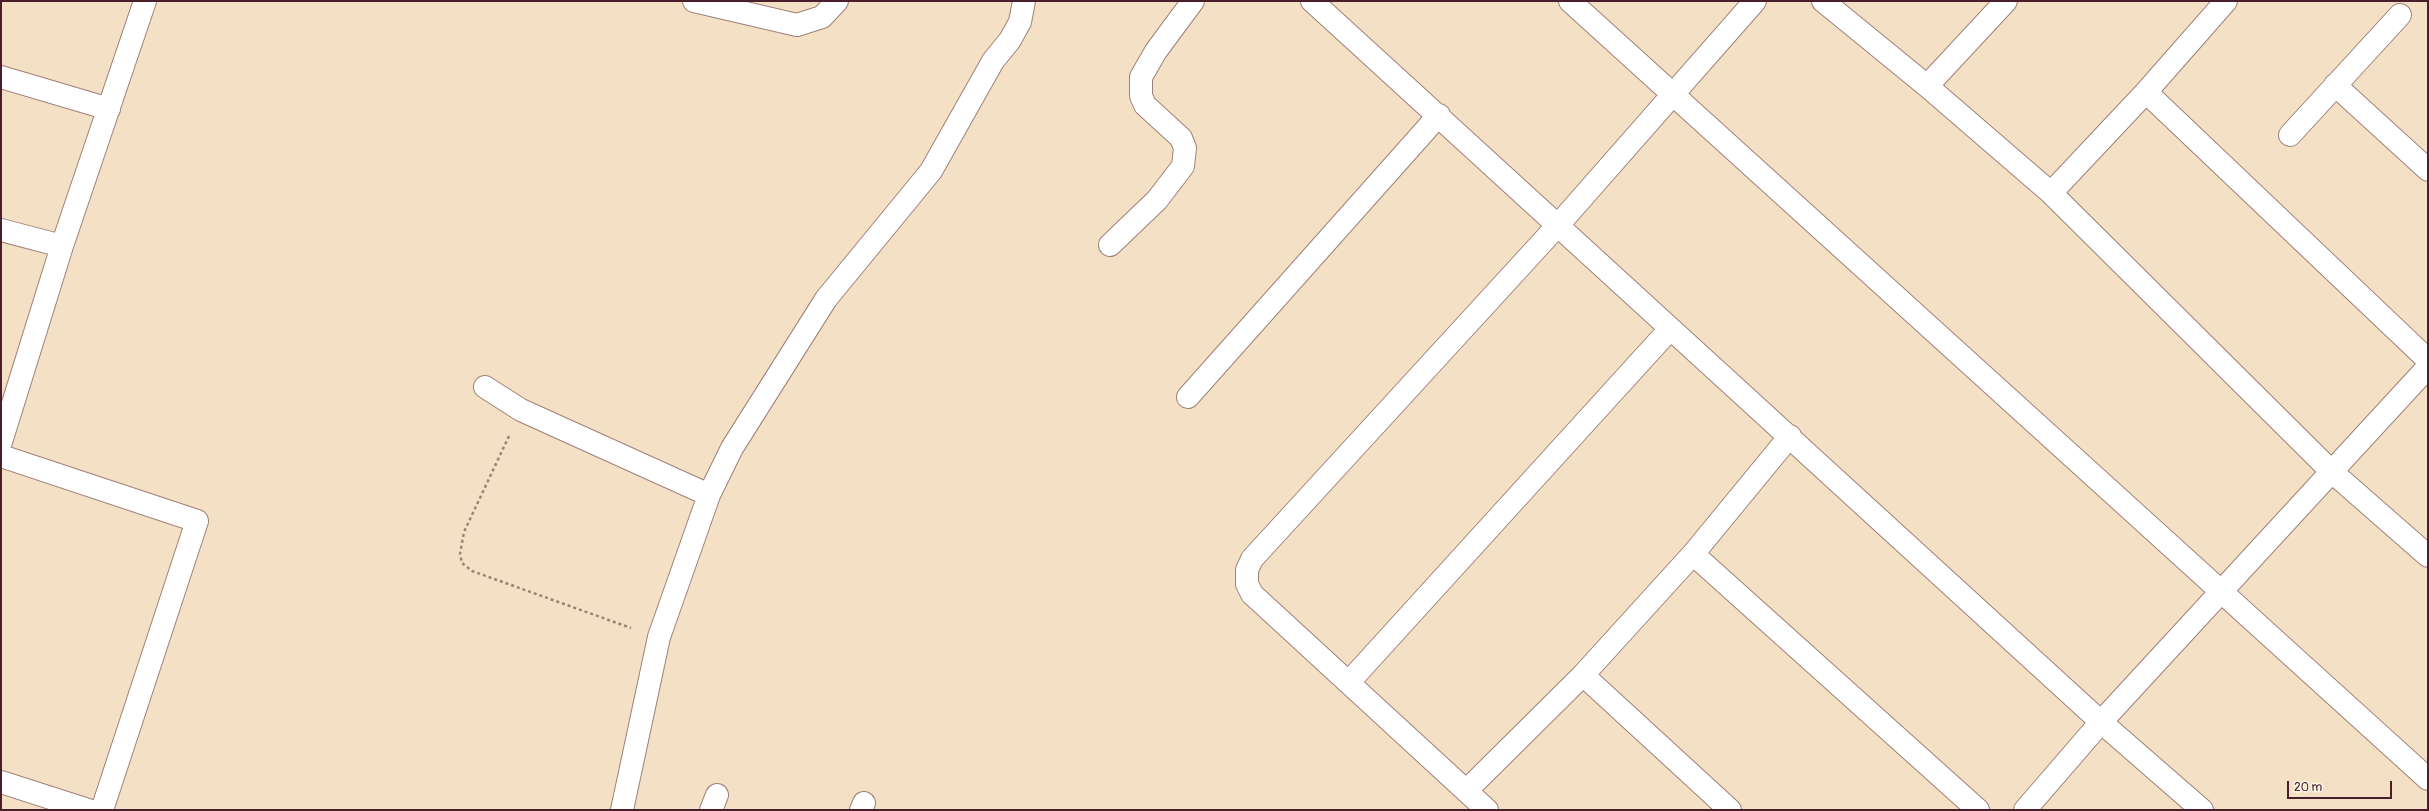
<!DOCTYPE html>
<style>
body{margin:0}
#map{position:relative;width:2429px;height:811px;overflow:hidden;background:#f4e0c4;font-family:Pangolin,sans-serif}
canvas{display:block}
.frame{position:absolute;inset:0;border:2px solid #4a1f2b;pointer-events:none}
.scale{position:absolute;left:2287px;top:781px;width:105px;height:18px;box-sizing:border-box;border:2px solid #4a1f2b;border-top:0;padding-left:5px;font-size:12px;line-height:14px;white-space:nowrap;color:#4a1f2b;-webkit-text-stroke:3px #fcf5e5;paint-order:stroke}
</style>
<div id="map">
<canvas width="2429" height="811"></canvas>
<div class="frame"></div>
<div class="scale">20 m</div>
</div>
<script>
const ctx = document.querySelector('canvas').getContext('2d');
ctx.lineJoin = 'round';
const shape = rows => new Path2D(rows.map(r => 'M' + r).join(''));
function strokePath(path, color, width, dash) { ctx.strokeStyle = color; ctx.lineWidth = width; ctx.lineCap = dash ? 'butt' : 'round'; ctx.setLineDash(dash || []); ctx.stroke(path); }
const path = shape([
 [509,436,464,532,460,554,462,563,472,571,631,628]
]);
const minor = shape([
 [694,1,797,25,822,17,837,1],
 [1312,1,2101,722,2202,810],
 [1570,1,2428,779],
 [1823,1,1927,86,2051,193,2331,471,2428,556],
 [1,77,109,109],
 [2335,85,2428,170],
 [1927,86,2006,1],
 [2146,92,2428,360],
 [2290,135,2400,15],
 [2051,193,2146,92,2226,1],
 [1,230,62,246],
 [1110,245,1157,200,1183,166,1185,148,1181,138,1145,105,1141,96,1141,77,1156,51,1193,1],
 [485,387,521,410,709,495],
 [1188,397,1439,115],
 [1,442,62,246,145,1],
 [1,456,197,521,102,810],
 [1693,554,1978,810],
 [1583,675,1730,810],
 [1349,682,1670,329],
 [1,782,88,810],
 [1466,791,1583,675,1693,554,1790,436],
 [622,810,659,637,709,495,732,448,826,299,931,171,993,61,1010,40,1020,22,1024,1],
 [711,810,717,795],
 [861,810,864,803],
 [1487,810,1252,594,1247,584,1247,570,1252,559,1559,224,1755,1],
 [2025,810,2101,722,2428,367]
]);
strokePath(minor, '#9f8078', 24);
strokePath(path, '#9f8078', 2.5, [3, 3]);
strokePath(minor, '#fff', 22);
</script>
